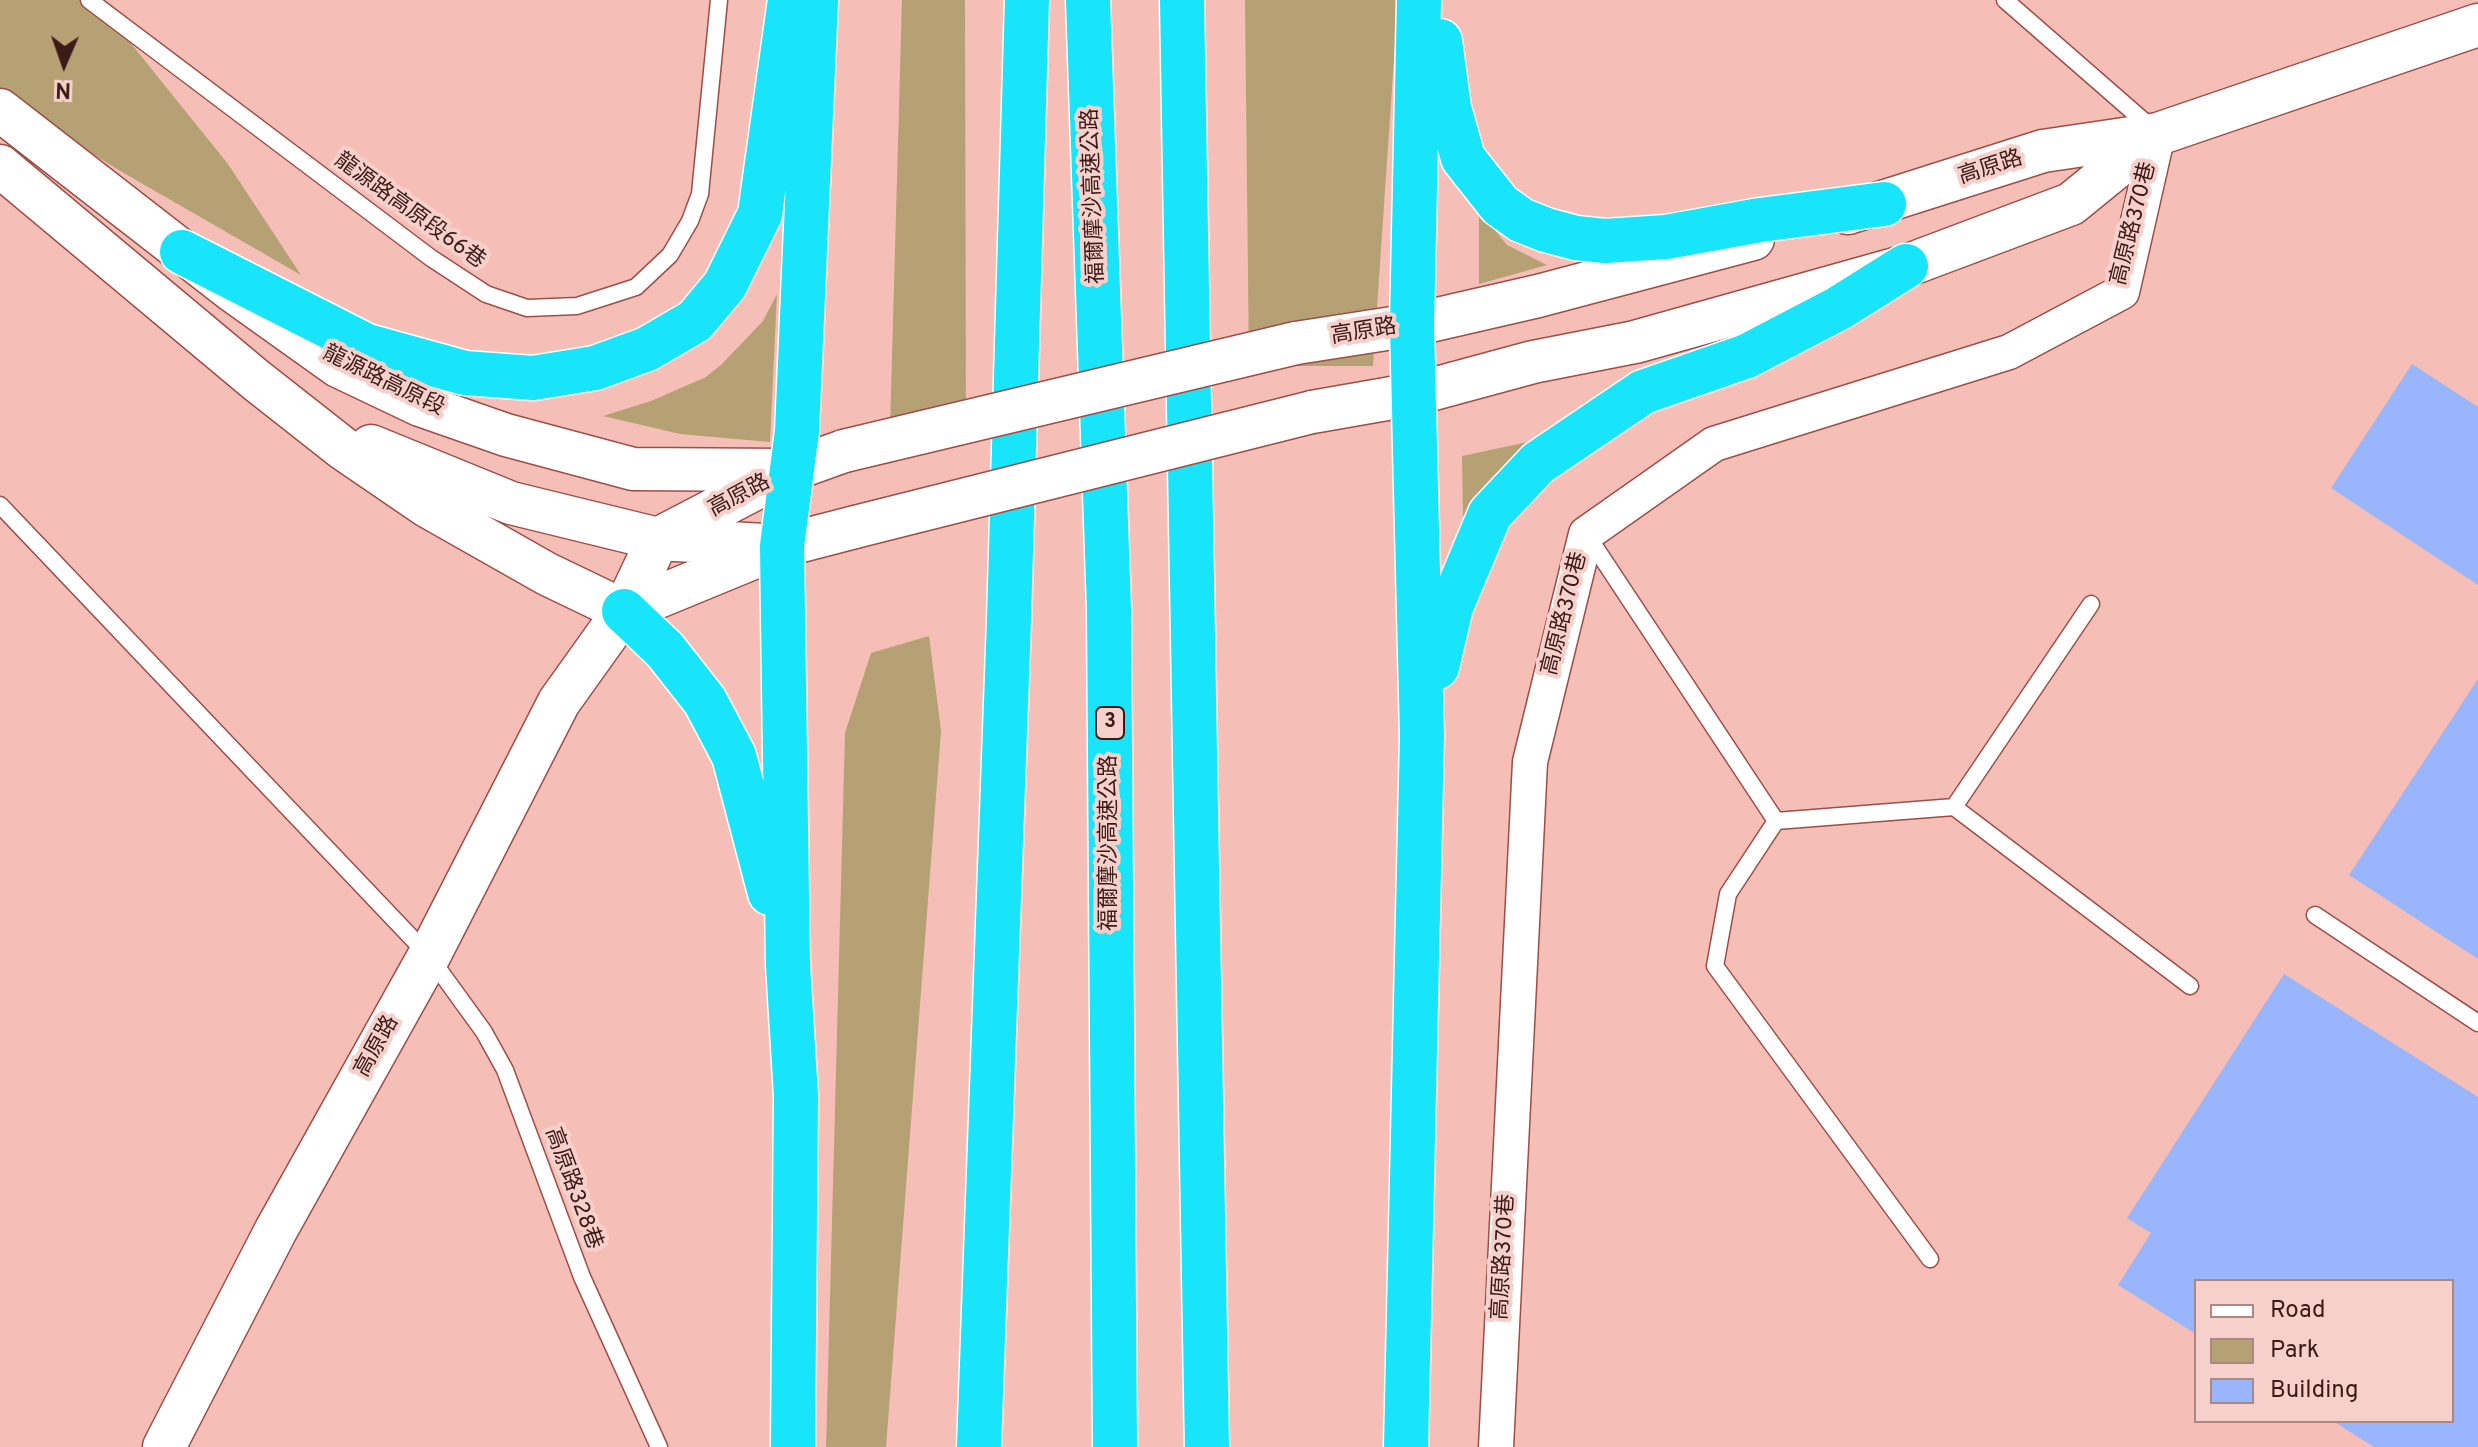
<!DOCTYPE html>
<meta charset="utf-8">
<style>
body{margin:0}
#map{position:relative;width:2478px;height:1447px;overflow:hidden;background:#f5bfb7;font-family:Overpass,sans-serif}
canvas{display:block}
.legend{position:absolute;left:2194px;top:1279px;width:260px;height:144px;box-sizing:border-box;background:#f6d1cc;border:2px solid #ab8884;margin:0;padding:10px 14px;list-style:none;font-size:24px;color:#3b1a17}
.legend li{display:flex;align-items:center;gap:16px;height:40px}
.legend b{width:40px;border:2px solid #ab8884}
.north{position:absolute;left:24px;top:24px;width:80px;height:80px;-webkit-text-stroke:6px #f6d1cc;paint-order:stroke;rotate:182deg;font-size:22px;font-weight:700;line-height:32px;text-align:center;color:#3b1a17}
.north::after{content:'';display:block;margin:auto;width:28px;height:36px;background:#3b1a17;clip-path:polygon(50% 0,100% 100%,50% 72%,0 100%)}
</style>
<div id="map">
<canvas width="2478" height="1447"></canvas>
<ul class="legend">
<li><b style="height:10px;background:#fff"></b>Road</li>
<li><b style="height:22px;background:#b5a174"></b>Park</li>
<li><b style="height:22px;background:#99b5fc"></b>Building</li>
</ul>
<div class="north">N</div>
</div>
<script>
const ctx = document.querySelector('canvas').getContext('2d');
ctx.lineJoin = 'round';
function fillPath(path, color) { ctx.fillStyle = color; ctx.fill(path, 'evenodd'); }
const shape = rows => new Path2D(rows.map(r => 'M' + r).join(''));
function strokePath(path, color, width, dash) { ctx.strokeStyle = color; ctx.lineWidth = width; ctx.lineCap = dash ? 'butt' : 'round'; ctx.setLineDash(dash || []); ctx.stroke(path); }
function write(font, color, halo, rows, align = 'center') {
  ctx.font = font + ' Overpass,"Noto Sans TC",sans-serif'; ctx.lineWidth = 8; ctx.setLineDash([]); ctx.textBaseline = 'middle'; ctx.strokeStyle = halo; ctx.fillStyle = color; for (const [text, x, y, turn = 0] of rows) {
    ctx.save(); ctx.translate(x, y); ctx.rotate((+turn || 0) * Math.PI / 180); ctx.textAlign = isNaN(turn) ? turn : align; if (halo) ctx.strokeText(text, 0, 0); ctx.fillText(text, 0, 0); ctx.restore();
  }
}
const green = shape([
 [0,0,96,0,228,164,301,275,122,172,0,97],
 [902,0,965,0,966,428,889,464],
 [1245,0,1398,0,1373,366,1249,366],
 [1479,211,1507,245,1547,265,1479,284],
 [777,294,770,442,680,434,603,416,651,401,706,377,722,364,763,321],
 [1542,439,1477,497,1463,517,1462,456],
 [929,636,941,731,886,1447,826,1447,845,733,871,653]
]);
const building = shape([
 [2412,364,2478,407,2478,585,2331,488],
 [2478,679,2478,959,2349,875],
 [2284,974,2478,1097,2478,1447,2374,1447,2333,1421,2452,1421,2452,1281,2196,1281,2196,1334,2118,1285,2151,1233,2127,1218]
]);
const service = shape([
 [89,0,431,258,486,294,527,308,577,306,636,287,670,255,690,221,700,194,719,0],
 [2005,0,2154,130],
 [0,505,429,956,484,1032,505,1070,582,1277,659,1447],
 [1587,535,1776,821,1728,894,1715,966,1930,1259],
 [1954,807,2091,604],
 [1776,821,1954,807,2190,986],
 [2315,915,2478,1023]
]);
const minor = shape([
 [1496,1447,1530,762,1586,534,1714,444,2009,352,2122,292,2158,134]
]);
const tertiary = shape([
 [0,110,233,291,338,366,420,405,506,435,633,469,785,470],
 [0,166,256,380,345,450,427,506,547,574,624,611],
 [1848,213,2043,151,2158,134,2478,25],
 [1296,343,1412,325,1538,296,1753,239],
 [1312,412,1415,394,1533,362,1635,342,1906,266,2071,204,2157,134],
 [371,446,511,503,658,539,782,546],
 [624,611,782,546,855,527],
 [164,1447,276,1230,429,956,559,702,624,611,658,539,791,470,844,451]
]);
const motorway = shape([
 [1088,0,1109,609,1115,1447],
 [1182,0,1207,1447],
 [1440,41,1449,108,1463,158,1500,205,1521,220,1546,230,1576,238,1605,241,1666,237,1760,220,1884,204],
 [182,252,367,346,465,373,533,378,595,368,647,349,695,321,725,285,760,214,790,0],
 [624,611,665,650,705,701,734,756,770,893],
 [1437,667,1451,607,1490,514,1538,463,1643,392,1747,356,1839,308,1906,266],
 [793,1447,796,1096,788,965,782,546,797,431,816,0],
 [979,1447,1009,620,1027,0],
 [1406,1447,1422,736,1412,325,1419,0]
]);
const tertiaryBridge = shape([
 [844,451,1296,343],
 [855,527,1312,412]
]);
const shields = [
 [1110,723,28]
];
const shieldNames = [
 ["3",1110,723]
];
const streetNames = [
 ["高原路",1991,169,-18],
 ["福爾摩沙高速公路",1095,196,-92],
 ["龍源路高原段66巷",409,212,36],
 ["高原路370巷",2135,224,-76],
 ["高原路",1364,333,-9],
 ["龍源路高原段",383,382,26],
 ["高原路",740,497,-28],
 ["高原路370巷",1566,614,-76],
 ["福爾摩沙高速公路",1111,843,-90],
 ["高原路",378,1047,-61],
 ["高原路328巷",572,1189,70],
 ["高原路370巷",1505,1257,-87]
];
fillPath(green, '#b5a174');
fillPath(building, '#99b5fc');
strokePath(service, '#9d4e47', 19);
strokePath(minor, '#9d4e47', 37);
strokePath(tertiary, '#9d4e47', 45);
strokePath(motorway, '#fff', 47);
strokePath(service, '#fff', 16);
strokePath(minor, '#fff', 34);
strokePath(tertiary, '#fff', 42);
strokePath(motorway, '#18e5fa', 44);
strokePath(tertiaryBridge, '#9d4e47', 45, []);
strokePath(tertiaryBridge, '#fff', 42);
for (const [x, y, w] of shields) { const box = new Path2D(); box.roundRect(x - w / 2, y - 16, w, 32, 6); ctx.fillStyle = '#f6d1cc'; ctx.fill(box); strokePath(box, '#3b1a17', 2); }
write('bold 20px', '#3b1a17', null, shieldNames);
write('22px', '#3b1a17', '#f6d1cc', streetNames);
</script>
